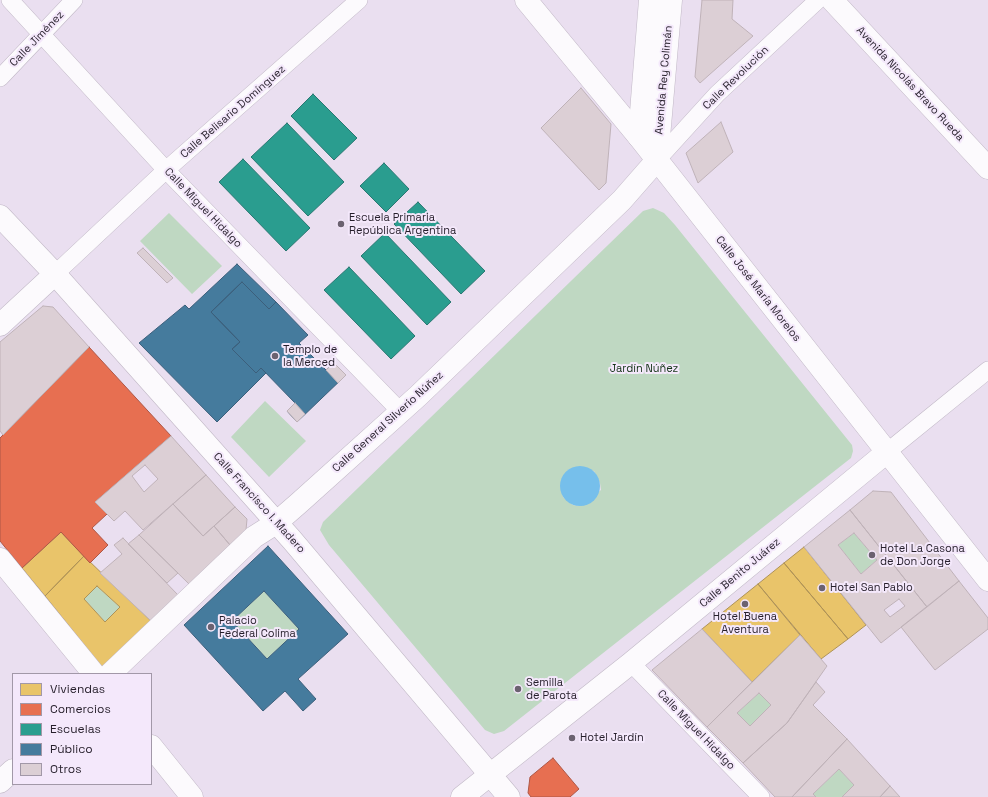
<!DOCTYPE html>
<meta charset="utf-8">
<style>
body{margin:0}
#map{position:relative;width:988px;height:797px;overflow:hidden;background:#eadff0;font-family:"Space Grotesk",sans-serif}
canvas{display:block}
.legend{position:absolute;left:12px;top:673px;width:140px;height:112px;box-sizing:border-box;background:#f4e8fb;border:1px solid #a298a8;margin:0;padding:5px 7px;list-style:none;font-size:12px;color:#261f2b}
.legend li{display:flex;align-items:center;gap:8px;height:20px}
.legend b{width:20px;border:1px solid #a298a8}
</style>
<div id="map">
<canvas width="988" height="797"></canvas>
<ul class="legend">
<li><b style="height:11px;background:#e9c46a"></b>Viviendas</li>
<li><b style="height:11px;background:#e76f51"></b>Comercios</li>
<li><b style="height:11px;background:#2a9d8f"></b>Escuelas</li>
<li><b style="height:11px;background:#457b9d"></b>Público</li>
<li><b style="height:11px;background:#dccfd5"></b>Otros</li>
</ul>
</div>
<script>
const ctx = document.querySelector('canvas').getContext('2d');
ctx.lineJoin = 'round';
function fillPath(path, color) { ctx.fillStyle = color; ctx.fill(path, 'evenodd'); }
const shape = rows => new Path2D(rows.map(r => 'M' + r).join(''));
function strokePath(path, color, width, dash) { ctx.strokeStyle = color; ctx.lineWidth = width; ctx.lineCap = dash ? 'butt' : 'round'; ctx.setLineDash(dash || []); ctx.stroke(path); }
function write(font, color, halo, rows, align = 'center') {
  ctx.font = font + ' "Space Grotesk",sans-serif'; ctx.lineWidth = 4; ctx.setLineDash([]); ctx.textBaseline = 'middle'; ctx.strokeStyle = halo; ctx.fillStyle = color; for (const [text, x, y, turn = 0] of rows) {
    ctx.save(); ctx.translate(x, y); ctx.rotate((+turn || 0) * Math.PI / 180); ctx.textAlign = isNaN(turn) ? turn : align; if (halo) ctx.strokeText(text, 0, 0); ctx.fillText(text, 0, 0); ctx.restore();
  }
}
const green = shape([
 [653,208,664,213,675,225,852,445,853,451,851,458,504,731,494,734,485,730,329,545,320,530,323,522,643,211],
 [569,469,594,471,600,483,601,490,580,506,573,505,563,497,562,479],
 [169,213,222,266,192,294,140,241],
 [265,401,306,441,269,477,231,437],
 [854,533,877,560,861,574,838,545],
 [97,586,120,607,105,622,84,599],
 [264,591,299,629,267,659,232,621],
 [759,693,771,705,750,726,737,713],
 [839,769,854,785,842,797,816,797,813,794]
]);
const water = shape([
 '560 486a20 20 0 1 1 40 0a20 20 0 1 1-40 0Z'
]);
const homes = shape([
 [61,532,84,556,45,596,22,568,61,532],
 [804,547,866,625,848,639,784,563,804,547],
 [84,556,151,621,102,667,45,596,84,556],
 [97,586,120,607,105,622,84,599,97,586],
 [784,563,848,639,821,659,758,584,784,563],
 [758,584,800,635,752,682,702,629,758,584]
]);
const shops = shape([
 [89,347,171,436,95,502,107,514,92,528,108,545,90,563,61,532,22,568,0,541,0,438,89,347],
 [553,758,579,789,570,797,531,797,528,793,530,777,553,758]
]);
const schools = shape([
 [313,94,357,138,334,160,291,116,313,94],
 [287,123,344,182,308,216,251,157,287,123],
 [243,159,310,228,286,251,219,182,243,159],
 [384,163,409,189,386,212,360,186,384,163],
 [418,202,485,271,461,294,394,224,418,202],
 [385,233,451,302,427,325,361,256,385,233],
 [349,267,415,336,391,359,324,290,349,267]
]);
const public = shape([
 [237,264,276,302,269,309,242,282,211,312,240,342,232,349,256,373,261,368,266,373,217,422,139,343,185,305,189,309,237,264],
 [242,282,269,309,276,302,308,335,299,343,326,370,334,363,346,375,297,422,287,411,295,403,261,368,256,373,232,349,240,342,211,312,242,282],
 [268,546,348,634,298,679,316,699,303,711,285,691,263,711,184,625,268,546],
 [264,591,299,629,267,659,232,621,264,591]
]);
const building = shape([
 [702,0,733,0,732,19,753,36,700,83,695,77,702,0],
 [581,88,611,124,606,183,599,190,541,128,581,88],
 [721,122,733,152,698,183,686,153,721,122],
 [143,248,173,278,167,283,137,253,143,248],
 [43,306,53,307,89,347,3,435,0,431,0,342,43,306],
 [334,363,346,375,338,383,326,370,334,363],
 [295,403,305,414,297,422,287,411,295,403],
 [171,436,206,475,143,530,125,511,114,521,95,502,171,436],
 [145,465,158,479,144,492,132,476,145,465],
 [206,475,235,507,203,536,173,504,206,475],
 [873,491,891,492,959,581,927,607,850,510,873,491],
 [173,504,203,536,214,526,230,545,189,584,139,535,173,504],
 [235,507,247,519,246,530,230,545,214,526,235,507],
 [850,510,927,607,881,643,804,547,850,510],
 [854,533,877,560,861,574,838,545,854,533],
 [899,599,905,606,890,617,884,610,899,599],
 [139,535,178,573,167,583,128,544,139,535],
 [123,538,178,595,151,621,100,573,122,554,114,545,123,538],
 [959,581,988,618,988,629,935,670,901,627,959,581],
 [702,629,752,682,707,727,652,670,702,629],
 [800,635,827,666,787,723,743,763,707,727,800,635],
 [759,693,771,705,750,726,737,713,759,693],
 [816,682,825,692,813,705,847,739,792,797,775,797,743,763,787,723,816,682],
 [847,739,890,786,880,797,842,797,854,785,839,769,813,794,816,797,792,797,847,739],
 [890,786,900,797,880,797,890,786]
]);
const minor = shape([
 [10,0,166,170,401,412],
 [0,78,74,0],
 [657,160,717,94,818,0],
 [55,274,166,170,359,0],
 [887,452,988,370],
 [631,663,761,797]
]);
const tertiary = shape([
 [526,0,639,137],
 [832,0,988,168],
 [0,216,55,274,292,540,509,797],
 [0,325,55,274],
 [887,452,988,580],
 [0,559,94,674],
 [151,746,192,797]
]);
const secondary = shape([
 [657,160,671,0],
 [110,674,254,537,276,523,299,503,418,396,622,200,657,160],
 [0,782,13,770],
 [462,797,631,663,887,452,639,137,650,0]
]);
const markers = [
 [341,224,4,"#6b6270"],
 [275,356,4,"#6b6270"],
 [872,555,4,"#6b6270"],
 [822,588,4,"#6b6270"],
 [745,604,4,"#6b6270"],
 [211,627,4,"#6b6270"],
 [518,689,4,"#6b6270"],
 [572,738,4,"#6b6270"]
];
const streetNames = [
 ["Calle Jiménez",37,39,-46],
 ["Calle Revolución",736,78,-44],
 ["Avenida Rey Colimán",664,80,-85],
 ["Avenida Nicolás Bravo Rueda",910,84,47],
 ["Calle Belisario Domínguez",233,112,-41],
 ["Calle Miguel Hidalgo",203,208,46],
 ["Calle José María Morelos",758,289,52],
 ["Calle General Silverio Núñez",388,422,-42],
 ["Calle Francisco I. Madero",259,503,48],
 ["Calle Benito Juárez",740,573,-40],
 ["Calle Miguel Hidalgo",696,730,46]
];
const poiNames = [
 ["Escuela Primaria",349,218],
 ["República Argentina",349,231],
 ["Templo de",283,350],
 ["la Merced",283,363],
 ["Hotel La Casona",880,549],
 ["de Don Jorge",880,562],
 ["Hotel San Pablo",830,588],
 ["Hotel Buena",745,617,"center"],
 ["Aventura",745,630,"center"],
 ["Palacio",219,621],
 ["Federal Colima",219,634],
 ["Semilla",526,683],
 ["de Parota",526,696],
 ["Hotel Jardín",580,738]
];
const parkNames = [
 ["Jardín Núñez",644,369]
];
fillPath(green, '#bfd8c2');
fillPath(water, '#76bfeb');
fillPath(homes, '#e9c46a');
strokePath(homes, '#ae9257', 1);
fillPath(shops, '#e76f51');
strokePath(shops, '#ad5746', 1);
fillPath(schools, '#2a9d8f');
strokePath(schools, '#297771', 1);
fillPath(public, '#457b9d');
strokePath(public, '#3c5f7b', 1);
fillPath(building, '#dccfd5');
strokePath(building, '#bfb2b8', 1);
strokePath(minor, '#c1b8c6', 18);
strokePath(tertiary, '#c1b8c6', 23);
strokePath(secondary, '#c1b8c6', 23);
strokePath(minor, '#fcfafd', 17);
strokePath(tertiary, '#fcfafd', 22);
strokePath(secondary, '#fcfafd', 22);
for (const [x, y, r, color] of markers) { const dot = new Path2D(); dot.arc(x, y, r, 0, 2 * Math.PI); ctx.fillStyle = color; ctx.fill(dot); strokePath(dot, '#f4e8fb', 1.5); }
write('11px', '#261f2b', '#f4e8fb', streetNames);
write('11px', '#261f2b', '#f4e8fb', poiNames, 'left');
write('11px', '#123215', '#f4e8fb', parkNames);
</script>
